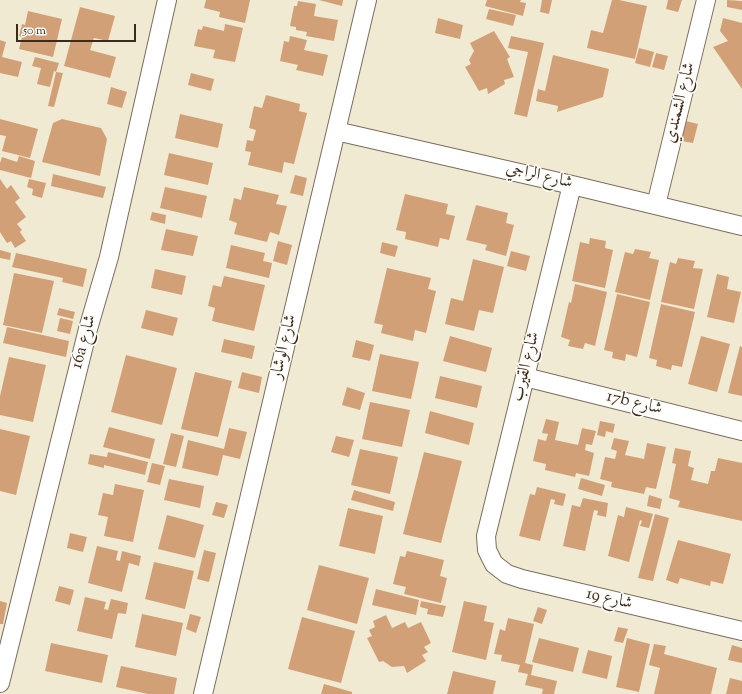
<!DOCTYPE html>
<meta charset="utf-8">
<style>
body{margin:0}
#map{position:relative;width:742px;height:694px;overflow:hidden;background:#f1ead3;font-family:"Sorts Mill Goudy",serif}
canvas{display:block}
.scale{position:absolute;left:16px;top:24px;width:120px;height:18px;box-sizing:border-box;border:2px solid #3b2a1e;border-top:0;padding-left:5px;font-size:12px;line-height:14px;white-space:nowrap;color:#3b2a1e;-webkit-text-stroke:3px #fdfcf7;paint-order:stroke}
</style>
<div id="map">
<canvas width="742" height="694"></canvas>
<div class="scale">50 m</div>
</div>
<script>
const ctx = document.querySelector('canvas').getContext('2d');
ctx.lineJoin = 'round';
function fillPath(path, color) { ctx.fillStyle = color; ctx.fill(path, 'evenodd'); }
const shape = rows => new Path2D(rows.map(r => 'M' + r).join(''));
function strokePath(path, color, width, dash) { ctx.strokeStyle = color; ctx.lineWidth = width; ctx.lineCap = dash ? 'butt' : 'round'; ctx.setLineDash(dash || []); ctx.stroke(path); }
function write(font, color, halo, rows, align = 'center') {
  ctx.font = font + ' "Sorts Mill Goudy",Amiri,serif'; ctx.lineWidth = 3; ctx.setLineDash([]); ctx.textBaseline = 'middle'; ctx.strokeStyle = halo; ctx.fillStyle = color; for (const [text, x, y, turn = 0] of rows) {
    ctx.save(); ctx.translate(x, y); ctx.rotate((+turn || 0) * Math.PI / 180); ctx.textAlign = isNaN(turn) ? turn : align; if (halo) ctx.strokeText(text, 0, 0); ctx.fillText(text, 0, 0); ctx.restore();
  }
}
const building = shape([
 [206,0,250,0,245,23,219,17,220,12,204,8],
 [319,0,343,0,342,6],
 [487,0,521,0,520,2,526,3,523,16,485,6],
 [542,0,552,0,549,14,540,12],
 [612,0,619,0,647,6,635,59,587,48,591,30,603,33],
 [668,0,682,0,678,12,666,9],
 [727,0,742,1,742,10,727,7],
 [298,1,316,4,314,16,338,20,334,41,306,36,307,32,296,30,296,27,290,26,294,6,297,6],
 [80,7,115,16,108,41,94,38,90,50,116,57,110,78,64,66],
 [489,9,516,15,513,26,486,19],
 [28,11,62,19,53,57,19,49,22,37,19,36,22,24,25,25],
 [438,18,463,25,460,39,435,33],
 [723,18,742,23,742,89,713,47,728,41,720,31],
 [225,24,243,28,235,62,213,58,215,50,194,46,198,29,202,30,203,26,224,31],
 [494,31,510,57,507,59,514,77,504,80,505,84,488,94,487,88,479,91,465,67,471,64,469,60,474,51,470,43],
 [290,36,307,40,304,50,328,55,323,76,296,70,298,65,280,61,284,41,289,42],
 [511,36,544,43,527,117,514,114,528,52,508,48],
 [0,40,6,42,2,57,22,62,18,77,0,73],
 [639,48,654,52,650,67,635,63],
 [656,53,668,56,664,70,652,67],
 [553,55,609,69,603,97,557,112,558,106,536,101,538,89,545,91],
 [35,57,59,63,56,72,54,71,50,87,37,84,41,68,32,66],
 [56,72,63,73,54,107,48,106],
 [191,73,214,79,211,91,188,85],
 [111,87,127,92,122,108,107,104],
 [266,95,300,104,299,111,307,113,294,164,284,162,282,173,248,165,251,152,245,151,247,140,253,141,256,130,249,128,254,106,262,108],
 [180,114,223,124,218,148,175,138],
 [0,119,38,129,30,158,2,151,6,136,0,135],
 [62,119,101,128,107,139,100,176,42,162,53,123],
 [686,121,698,124,693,143,681,141],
 [169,153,213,163,208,185,164,175],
 [19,156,35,161,31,178,0,170,0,163,2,157,17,162],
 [53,174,106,187,103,198,51,186],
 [295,175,307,178,303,196,290,193],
 [0,179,7,189,11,185,20,198,15,202,26,217,17,224,22,230,20,232,26,241,15,248,11,241,7,243,0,232],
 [29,179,46,183,42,198,32,195,33,189,27,187],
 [165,187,207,196,202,218,160,208],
 [244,187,279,195,276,204,287,206,279,235,270,232,267,242,234,234,237,223,229,220,234,198,241,200],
 [405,194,448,204,446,214,455,216,449,240,440,238,438,247,405,239,406,232,396,230],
 [476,205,508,213,506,223,514,225,506,256,485,250,487,245,466,240],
 [152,212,166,215,165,224,150,220],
 [166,229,198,236,193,256,161,250],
 [590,238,606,241,605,248,613,250,605,288,572,281,580,242,589,244],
 [278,241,292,245,287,265,273,261],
 [382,242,398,246,395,257,380,253],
 [231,245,265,253,263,261,272,263,269,278,226,268],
 [635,249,651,252,649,258,659,260,650,300,615,292,625,252,633,254],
 [0,250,11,253,10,260,0,258],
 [511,251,530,256,526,271,507,266],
 [16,253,87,269,83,287,62,282,63,278,12,267],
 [678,258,695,261,693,268,703,269,694,309,661,302,670,262,676,264],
 [473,259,504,267,493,313,479,310,474,331,445,324,451,298,463,301],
 [387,268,431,278,428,289,436,291,426,333,415,330,413,341,381,333,383,325,374,323],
 [155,269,186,276,182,295,151,288],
 [14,273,54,281,42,333,3,325],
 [717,274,729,277,727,289,741,292,734,323,707,317],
 [224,276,265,285,254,331,212,321,215,308,208,306,213,285,221,287],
 [575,284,607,292,595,346,585,343,583,349,568,346,570,340,561,337,569,302,571,303],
 [617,294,650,302,637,357,626,354,625,361,612,358,613,352,604,350],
 [661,304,695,312,682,367,672,365,671,370,656,366,657,360,649,358],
 [59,308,75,312,73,319,57,315],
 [146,310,178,318,173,336,141,328],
 [60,318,73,321,70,334,57,331],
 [7,327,69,341,66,357,3,343],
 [450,336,492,348,486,372,443,361],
 [701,336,730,344,717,392,688,384],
 [224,339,255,346,252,359,221,352],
 [356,340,374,345,370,361,352,357],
 [740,346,742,347,742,396,728,393],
 [380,354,419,362,411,399,372,391],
 [126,355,177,368,162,425,111,412],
 [9,357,46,365,33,422,0,415,0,396],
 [195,372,232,381,218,437,181,429],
 [242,372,262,377,259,393,238,388],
 [440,376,482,386,477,408,435,398],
 [347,387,365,393,360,410,342,405],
 [370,402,410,410,402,447,362,439],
 [430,411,474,423,469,445,425,433],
 [546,419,559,422,555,440,578,445,582,428,596,431,592,445,586,444,585,450,594,453,589,476,576,473,575,477,545,470,546,464,533,461,538,439,546,441,548,434,542,433],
 [600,421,615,424,613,433,606,431,605,437,597,435],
 [109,427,155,439,150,459,103,447],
 [229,428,247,432,240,459,223,455,218,476,182,468,188,440,224,449],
 [0,429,30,436,16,495,0,491],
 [171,433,184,436,176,467,163,464],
 [336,436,354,440,349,457,331,452],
 [614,438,629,441,625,455,644,459,647,443,666,447,656,489,646,487,644,494,611,487,612,482,600,479,605,457,615,459,617,451,611,449],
 [675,448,691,451,688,466,694,468,691,480,708,484,711,471,715,471,718,458,742,463,742,521,678,507,680,501,669,498,676,464,672,463],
 [360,449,398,457,390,494,351,485],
 [108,452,148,462,145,475,104,465,104,468,88,464,90,454,107,457],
 [424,452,462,461,441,543,403,534],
 [152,463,165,466,160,485,147,482],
 [581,478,605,485,602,496,578,489],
 [169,479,204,486,200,508,164,500],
 [115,484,144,490,133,542,104,536,108,517,98,515,103,493,113,495],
 [537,487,566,494,563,506,554,504,555,500,551,499,540,541,519,536,530,494,535,495],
 [354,490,395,502,393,511,351,500],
 [649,495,662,499,660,509,647,506],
 [583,498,608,503,606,517,597,515,598,511,594,510,585,551,563,546,572,505,580,507],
 [216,502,228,505,224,518,212,515],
 [626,507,653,514,649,528,640,526,642,521,640,520,629,562,608,556,618,515,624,517],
 [348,508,383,516,375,554,339,546],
 [655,514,669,518,653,581,638,578],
 [167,515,204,525,195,558,158,549],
 [70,533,87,537,83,552,67,548],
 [678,540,731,554,723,584,711,581,710,586,680,578,678,584,666,580],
 [97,546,118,551,116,560,120,561,122,551,141,556,139,566,129,563,122,592,88,583],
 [204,550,216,553,209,582,197,579],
 [407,551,444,560,440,576,447,578,441,603,404,594,406,587,393,584,400,556,405,557],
 [154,562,194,571,185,609,145,599],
 [319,565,369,578,357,624,307,610],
 [59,586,74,590,70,605,55,601],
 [376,589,419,600,416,615,372,605],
 [85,597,106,602,104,609,108,610,111,599,128,603,126,614,118,613,112,639,77,631],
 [0,601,7,603,3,624,0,624],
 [421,601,446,606,443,617,427,614,428,609,420,607],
 [464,601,487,606,484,621,494,623,486,660,452,652],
 [538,607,547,610,542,624,533,621],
 [142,614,183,623,176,656,135,647],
 [190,614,201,617,196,633,186,629],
 [386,615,392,628,405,622,408,628,421,622,431,643,424,647,428,652,422,655,426,661,407,673,404,666,392,667,383,661,379,662,367,638,372,636,369,630,375,627,373,621],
 [302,617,355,631,341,683,288,669],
 [508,618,534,624,525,663,533,665,531,675,557,681,554,694,542,694,543,689,525,685,528,674,518,672,520,665,501,661,502,655,494,654,500,629,505,631],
 [618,627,628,629,623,643,614,641],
 [539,638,579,648,573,672,532,662],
 [627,638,650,644,639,692,616,687],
 [51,643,108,655,102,683,45,671],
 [654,644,666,646,664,654,717,668,711,694,654,694,660,668,649,665],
 [732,645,742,648,742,663,728,660],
 [588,650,612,656,607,679,582,673],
 [121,666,177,678,174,694,148,694,116,687],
 [453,671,496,681,493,694,447,694],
 [730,678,742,681,742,694,726,694],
 [324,684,352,692,352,694,321,694]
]);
const minor = shape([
 [336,131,572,185,742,226],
 [572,185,486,536,487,550,494,564,507,574,522,579,742,631],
 [656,205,706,0],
 [525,377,742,431],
 [0,683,88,329,109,257,167,0],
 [203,694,367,0]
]);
const streetNames = [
 ["شارع الشمندي",681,103,-76],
 ["شارع الراجي",539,177,13],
 ["16a شارع",85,342,-75],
 ["شارع الوشار",285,347,-77],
 ["شارع القيرب",527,367,-76],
 ["17b شارع",634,404,14],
 ["شارع 19",609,600,13]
];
fillPath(building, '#d2a077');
strokePath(minor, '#7b6d5d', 20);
strokePath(minor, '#fff', 18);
write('17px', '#3b2a1e', '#fdfcf7', streetNames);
</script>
